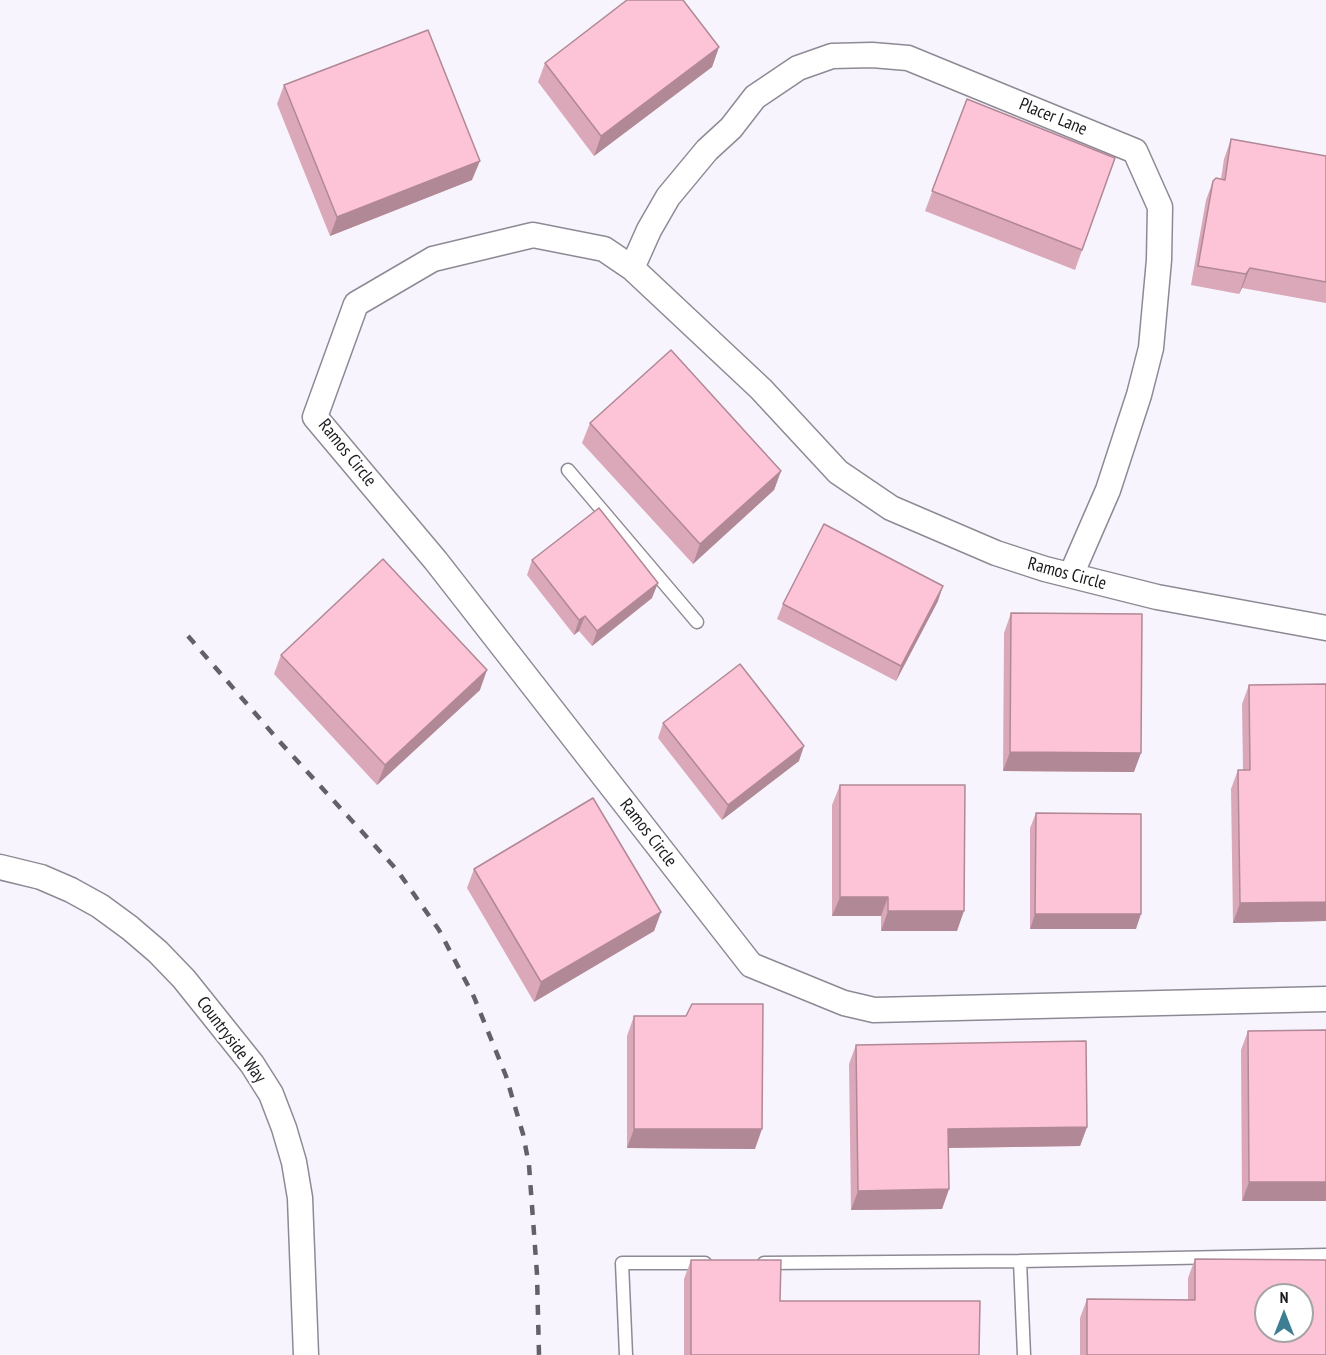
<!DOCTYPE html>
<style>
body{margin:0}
#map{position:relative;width:1326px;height:1355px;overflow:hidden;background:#f7f4fd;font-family:"PT Sans Narrow",sans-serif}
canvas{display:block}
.north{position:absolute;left:1254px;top:1283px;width:60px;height:60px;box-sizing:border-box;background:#fff;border:2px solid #a4a3a5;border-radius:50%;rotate:0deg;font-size:16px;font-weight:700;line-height:24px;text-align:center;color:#1b1a1e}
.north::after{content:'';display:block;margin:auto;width:21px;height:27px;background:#3e7e92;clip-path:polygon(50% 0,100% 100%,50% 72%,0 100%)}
</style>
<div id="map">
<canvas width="1326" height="1355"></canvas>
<div class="north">N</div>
</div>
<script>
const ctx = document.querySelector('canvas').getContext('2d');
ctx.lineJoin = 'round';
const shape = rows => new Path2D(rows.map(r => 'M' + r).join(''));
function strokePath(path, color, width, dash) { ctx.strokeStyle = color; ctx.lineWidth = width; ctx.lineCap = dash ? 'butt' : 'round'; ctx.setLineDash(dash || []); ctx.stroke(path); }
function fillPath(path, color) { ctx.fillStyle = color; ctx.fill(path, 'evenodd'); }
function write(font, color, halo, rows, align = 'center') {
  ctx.font = font + ' "PT Sans Narrow",sans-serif'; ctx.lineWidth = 4.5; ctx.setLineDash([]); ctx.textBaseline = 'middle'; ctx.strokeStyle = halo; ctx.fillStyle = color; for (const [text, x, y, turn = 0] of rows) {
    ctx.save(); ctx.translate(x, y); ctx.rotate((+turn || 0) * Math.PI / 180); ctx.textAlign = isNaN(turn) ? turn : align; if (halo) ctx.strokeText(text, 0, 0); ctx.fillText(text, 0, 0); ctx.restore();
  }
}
const lane = shape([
 [568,470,697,622],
 [1020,1261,1326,1255],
 [764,1263,1020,1261,1024,1355],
 [626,1355,622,1263,705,1263]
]);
const street = shape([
 [632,268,649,230,668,197,707,150,731,128,755,97,798,68,832,56,872,55,908,58,1135,151,1160,207,1159,260,1151,348,1139,395,1108,490,1071,575],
 [1326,628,1157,597,1045,569,996,553,891,508,838,472,761,389,632,268,604,249,533,235,433,259,356,304,315,417,436,561,751,965,844,1003,874,1010,1326,999],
 [0,867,41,877,71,890,100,906,130,928,158,952,184,979,252,1064,271,1094,284,1128,294,1162,300,1198,306,1355]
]);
const rail = shape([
 [188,636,280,742,397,870,439,930,474,997,506,1076,523,1134,529,1165,537,1274,539,1355]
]);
const wall = shape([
 [719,47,712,67,594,156,538,82,545,63],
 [284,85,472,180,330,236,277,104],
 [967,99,1115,158,1075,270,925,211],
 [1231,139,1326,156,1326,303,1242,288,1239,294,1191,285,1206,200,1213,181,1221,179,1224,159],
 [590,423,781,471,774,490,693,564,582,443],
 [532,560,652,598,592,646,579,631,574,635,527,575],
 [938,601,896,681,777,619,783,604],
 [1011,613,1134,772,1003,771,1004,633],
 [281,655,480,690,377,785,274,674],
 [1326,684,1326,921,1233,923,1231,789,1238,770,1243,770,1242,704,1249,685],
 [663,723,799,761,722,820,658,738],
 [840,785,957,931,881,931,881,916,832,916,832,805],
 [1036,813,1136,929,1030,929,1030,828],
 [474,869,661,912,654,931,534,1002,467,888],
 [634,1016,755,1149,627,1148,627,1036],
 [1326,1030,1242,1201,1241,1050,1248,1031],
 [856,1045,1087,1127,1080,1146,949,1148,949,1189,942,1209,851,1210,849,1064],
 [1195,1259,1326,1355,1080,1355,1080,1318,1087,1299,1188,1300,1188,1278],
 [691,1260,780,1301,979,1355,684,1355,684,1279]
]);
const shadedWall = shape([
 [719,47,712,67,594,156,601,136],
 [480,161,472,180,330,236,337,217],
 [1250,268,1242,288,1239,294,1246,274],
 [781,471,774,490,693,564,700,544],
 [658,583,652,598,592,646,597,631],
 [943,586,938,601,896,681,901,666],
 [585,616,579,631,574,635,579,620],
 [487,670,480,690,377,785,385,765],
 [804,746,799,761,722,820,728,805],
 [1010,752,1141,753,1134,772,1003,771],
 [840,897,888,897,881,916,832,916],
 [1326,902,1326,921,1233,923,1240,903],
 [888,911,964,911,957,931,881,931],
 [661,912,654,931,534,1002,541,982],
 [1035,914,1141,914,1136,929,1030,929],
 [1087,1127,1080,1146,941,1148,948,1129],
 [634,1129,762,1129,755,1149,627,1148],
 [1249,1182,1326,1182,1326,1201,1242,1201],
 [949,1189,942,1209,851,1210,858,1191]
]);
const building = shape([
 [627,0,683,0,719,47,601,136,545,63,627,0],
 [428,30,480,161,337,217,284,85,428,30],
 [967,99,1115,158,1082,250,932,191,967,99],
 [1231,139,1326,156,1326,282,1250,268,1246,274,1198,266,1213,181,1216,178,1225,180,1231,139],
 [671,350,781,471,700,544,590,423,671,350],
 [599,508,658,583,597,631,585,616,579,620,532,560,599,508],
 [824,524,943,586,901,666,783,604,824,524],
 [383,559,487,670,385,765,281,655,383,559],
 [1011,613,1142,614,1141,753,1010,752,1011,613],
 [740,664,804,746,728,805,663,723,740,664],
 [1326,684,1326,902,1240,903,1238,770,1250,770,1249,685,1326,684],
 [840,785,965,785,964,911,888,911,888,897,840,897,840,785],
 [593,798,661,912,541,982,474,869,593,798],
 [1036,813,1141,814,1141,914,1035,914,1036,813],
 [692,1004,763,1004,762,1129,634,1129,634,1016,686,1016,692,1004],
 [1326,1030,1326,1182,1249,1182,1248,1031,1326,1030],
 [1086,1041,1087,1127,948,1129,949,1189,858,1191,856,1045,1086,1041],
 [1195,1259,1326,1260,1326,1355,1087,1355,1087,1299,1195,1300,1195,1259],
 [1266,1295,1302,1295,1302,1331,1266,1331,1266,1295],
 [691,1260,781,1260,780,1301,980,1301,979,1355,691,1355,691,1260]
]);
const streetNames = [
 ["Placer Lane",1053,117,22],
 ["Ramos Circle",347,453,51],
 ["Ramos Circle",1067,574,15],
 ["Ramos Circle",648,833,52],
 ["Countryside Way",231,1040,53]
];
strokePath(lane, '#8e8a95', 15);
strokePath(street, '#8e8a95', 27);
strokePath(lane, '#fff', 12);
strokePath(street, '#fff', 24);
strokePath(rail, '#636167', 4.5, [10, 10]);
fillPath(wall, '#daa8b9');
fillPath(shadedWall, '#b18896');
fillPath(building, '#fdc3d7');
strokePath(building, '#b18896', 1.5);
write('18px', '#1b1a1e', '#fff', streetNames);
</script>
